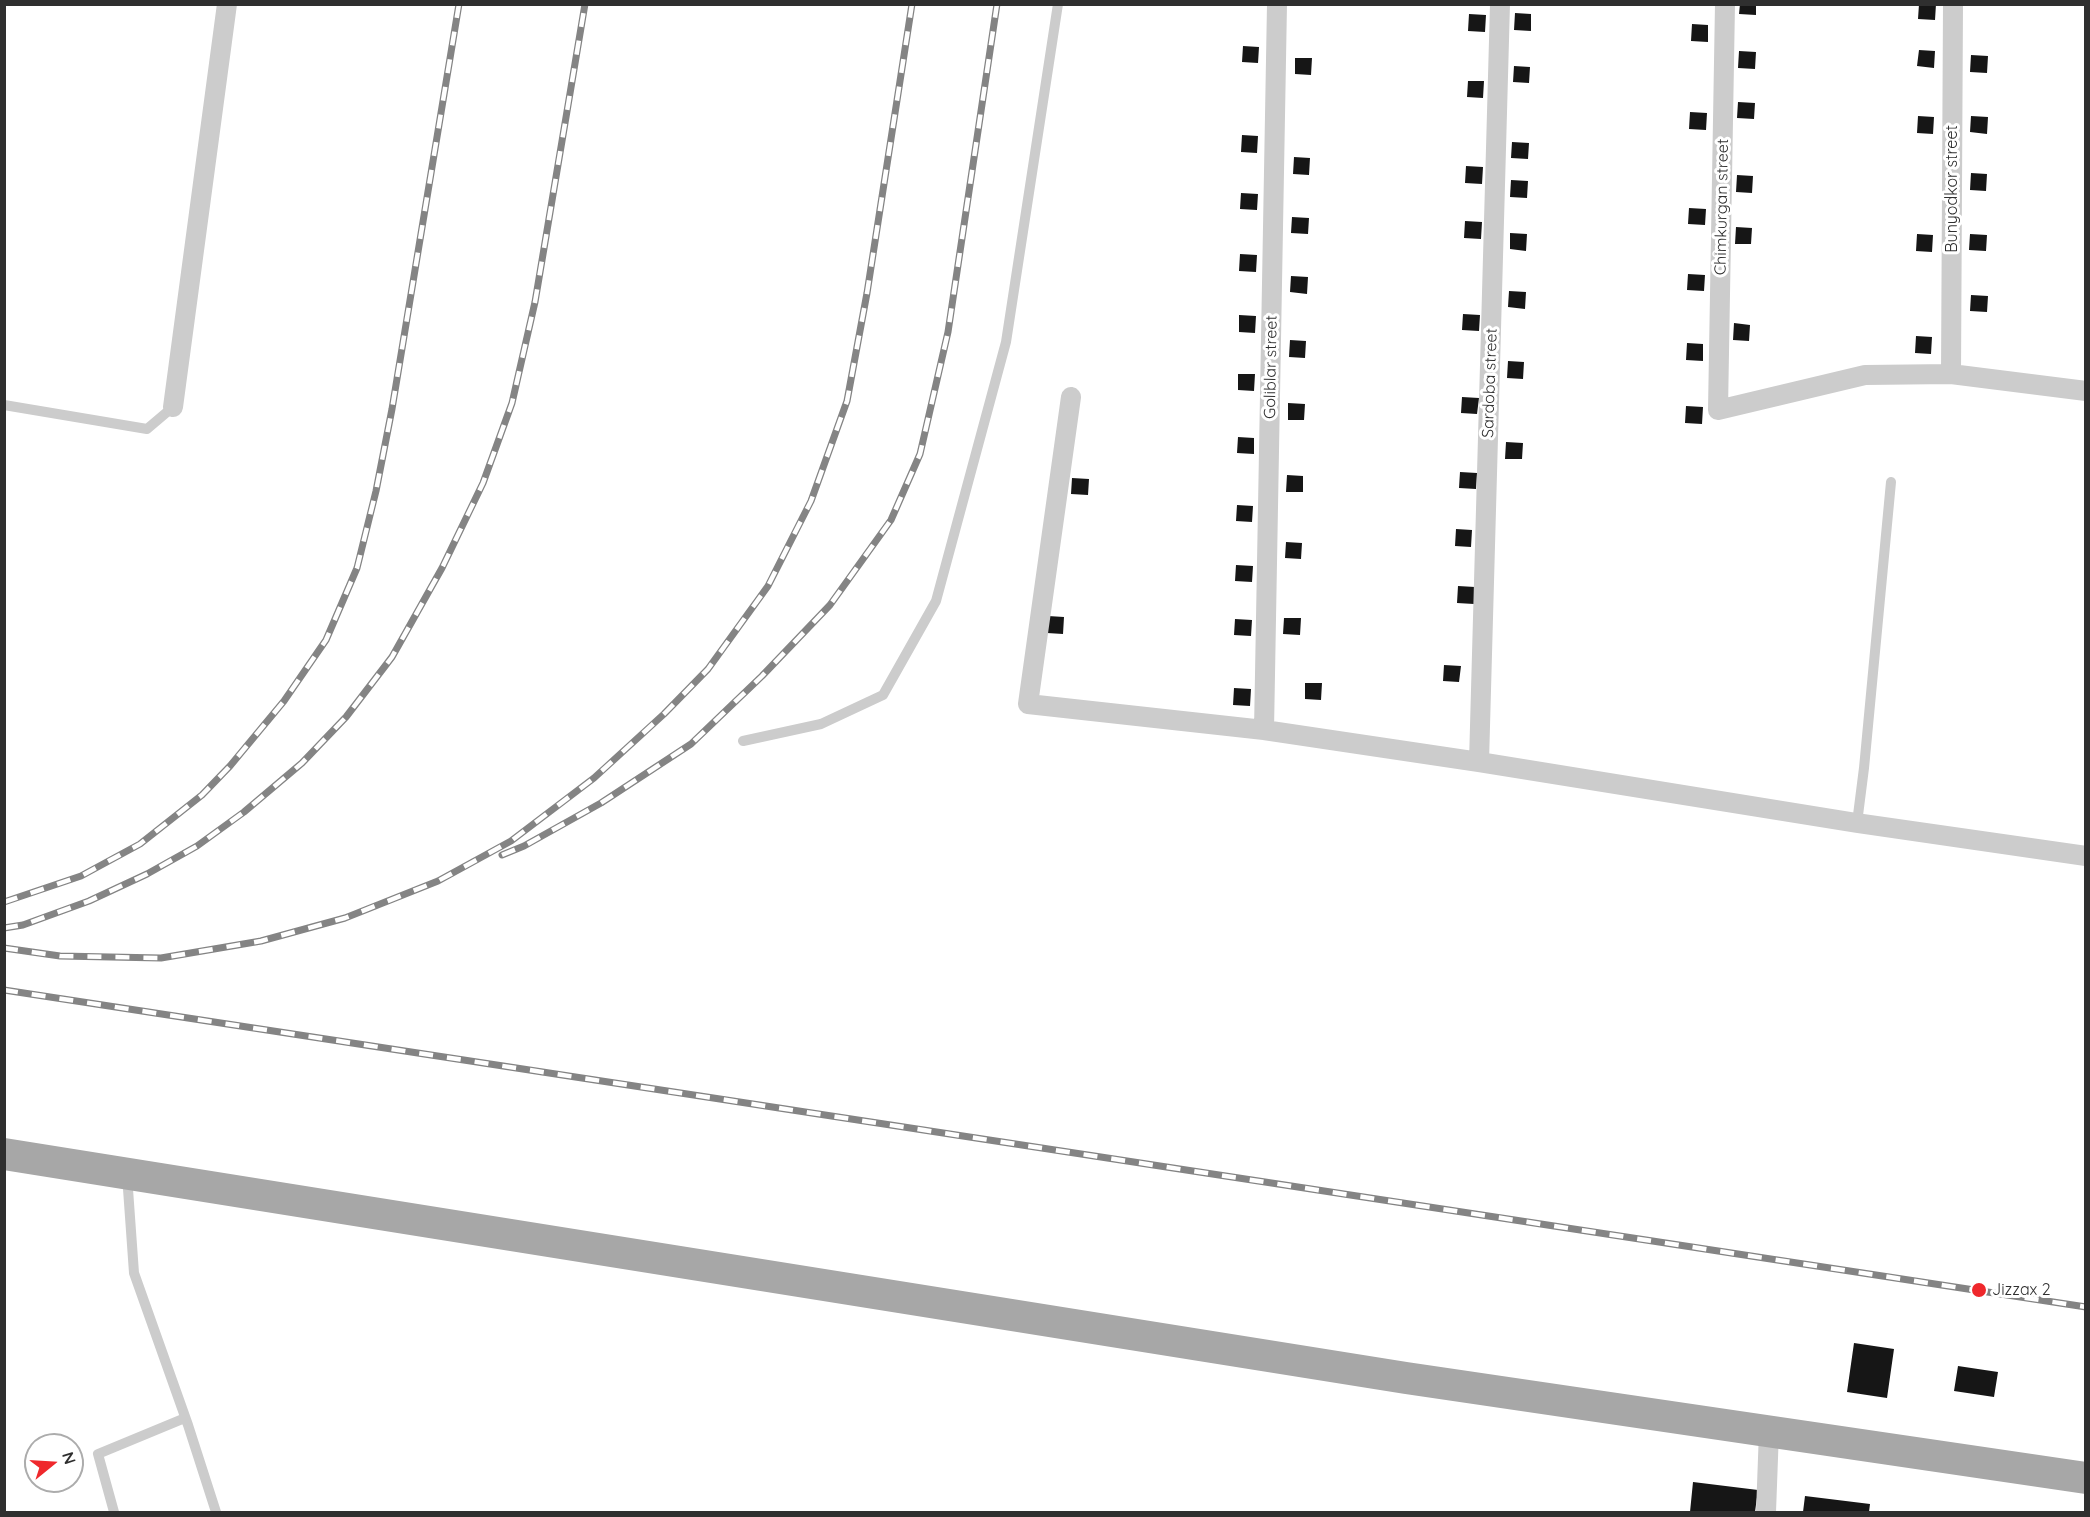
<!DOCTYPE html>
<style>
body{margin:0}
#map{position:relative;width:2090px;height:1517px;overflow:hidden;background:#fff;font-family:Quicksand,sans-serif}
canvas{display:block}
.frame{position:absolute;inset:0;border:6px solid #2f2f2f;pointer-events:none}
.north{position:absolute;left:24px;top:1433px;width:60px;height:60px;box-sizing:border-box;background:#fff;border:2px solid #acacac;border-radius:50%;rotate:72deg;font-size:16px;font-weight:700;line-height:24px;text-align:center;color:#2f2f2f}
.north::after{content:'';display:block;margin:auto;width:21px;height:27px;background:#ef282c;clip-path:polygon(50% 0,100% 100%,50% 72%,0 100%)}
</style>
<div id="map">
<canvas width="2090" height="1517"></canvas>
<div class="frame"></div>
<div class="north">N</div>
</div>
<script>
const ctx = document.querySelector('canvas').getContext('2d');
ctx.lineJoin = 'round';
function fillPath(path, color) { ctx.fillStyle = color; ctx.fill(path, 'evenodd'); }
const shape = rows => new Path2D(rows.map(r => 'M' + r).join(''));
function strokePath(path, color, width, dash) { ctx.strokeStyle = color; ctx.lineWidth = width; ctx.lineCap = dash ? 'butt' : 'round'; ctx.setLineDash(dash || []); ctx.stroke(path); }
function write(font, color, halo, rows, align = 'center') {
  ctx.font = font + ' Quicksand,sans-serif'; ctx.lineWidth = 6; ctx.setLineDash([]); ctx.textBaseline = 'middle'; ctx.strokeStyle = halo; ctx.fillStyle = color; for (const [text, x, y, turn = 0] of rows) {
    ctx.save(); ctx.translate(x, y); ctx.rotate((+turn || 0) * Math.PI / 180); ctx.textAlign = isNaN(turn) ? turn : align; if (halo) ctx.strokeText(text, 0, 0); ctx.fillText(text, 0, 0); ctx.restore();
  }
}
const building = shape([
 [1740,4,1756,4,1756,15,1739,14],
 [1919,4,1936,4,1935,20,1918,19],
 [1515,13,1531,14,1531,31,1514,30],
 [1469,14,1486,15,1485,32,1468,31],
 [1692,24,1708,25,1708,42,1691,41],
 [1243,46,1259,47,1258,63,1242,62],
 [1919,50,1935,51,1934,68,1917,66],
 [1739,51,1756,52,1755,69,1738,68],
 [1971,55,1988,56,1987,73,1970,72],
 [1295,58,1312,58,1311,75,1295,74],
 [1514,66,1530,67,1529,83,1513,82],
 [1468,81,1484,81,1483,98,1467,97],
 [1738,102,1755,103,1754,119,1737,118],
 [1690,112,1707,113,1706,130,1689,129],
 [1918,116,1934,117,1933,134,1917,133],
 [1971,116,1988,117,1987,134,1970,132],
 [1242,135,1258,136,1257,153,1241,152],
 [1512,142,1529,143,1528,159,1511,158],
 [1294,157,1310,158,1309,175,1293,174],
 [1466,166,1483,167,1482,184,1465,183],
 [1971,173,1987,174,1986,191,1970,190],
 [1737,175,1753,176,1752,193,1736,192],
 [1511,180,1528,181,1527,198,1510,197],
 [1241,193,1258,194,1257,210,1240,209],
 [1689,208,1706,209,1705,225,1688,224],
 [1292,217,1309,218,1308,234,1291,233],
 [1465,221,1482,222,1481,239,1464,238],
 [1736,227,1752,228,1751,244,1735,244],
 [1510,233,1527,234,1526,251,1510,249],
 [1917,234,1933,235,1932,252,1916,251],
 [1970,234,1987,235,1986,251,1969,250],
 [1240,254,1257,255,1256,272,1239,271],
 [1688,274,1705,275,1704,291,1687,290],
 [1291,276,1308,277,1307,294,1290,292],
 [1509,291,1526,292,1525,309,1508,307],
 [1971,295,1988,296,1987,312,1970,311],
 [1463,314,1480,315,1479,331,1462,330],
 [1239,315,1256,316,1255,333,1239,332],
 [1734,323,1750,325,1749,341,1733,340],
 [1916,336,1932,337,1931,354,1915,353],
 [1290,340,1306,341,1305,358,1289,357],
 [1687,343,1703,344,1703,361,1686,360],
 [1508,361,1524,362,1523,379,1507,378],
 [1238,374,1255,374,1254,391,1238,390],
 [1462,397,1479,398,1477,414,1461,413],
 [1288,403,1305,404,1304,420,1288,420],
 [1686,406,1703,407,1702,424,1685,423],
 [1238,437,1254,438,1254,454,1237,453],
 [1506,442,1523,443,1522,459,1505,459],
 [1460,472,1477,473,1476,489,1459,488],
 [1287,475,1303,476,1303,492,1286,492],
 [1072,478,1089,479,1088,495,1071,494],
 [1237,505,1253,506,1252,522,1236,521],
 [1456,529,1472,530,1471,547,1455,546],
 [1286,542,1302,543,1301,559,1285,558],
 [1236,565,1253,566,1252,582,1235,581],
 [1458,586,1475,587,1474,604,1457,603],
 [1048,616,1064,617,1063,634,1047,633],
 [1284,618,1301,618,1300,635,1283,634],
 [1235,619,1252,620,1251,636,1234,635],
 [1444,665,1461,666,1459,682,1443,681],
 [1305,683,1322,683,1321,700,1305,699],
 [1234,688,1251,689,1250,706,1233,705],
 [1854,1343,1894,1349,1887,1398,1847,1392],
 [1958,1366,1998,1372,1994,1397,1954,1391],
 [1693,1482,1758,1490,1755,1512,1690,1512],
 [1805,1496,1870,1504,1869,1512,1803,1512]
]);
const service = shape([
 [4,405,147,429,173,407],
 [743,741,821,724,883,695,936,601,1006,342,1058,4],
 [1857,823,1864,768,1891,482],
 [127,1175,134,1273,188,1425,216,1512],
 [114,1512,98,1454,185,1418]
]);
const minor = shape([
 [1725,4,1718,410,1865,375,1951,374,2086,391],
 [1951,374,1953,4],
 [1071,397,1028,704,1264,730,1479,762,1857,823,2086,856],
 [173,407,227,4],
 [1264,730,1277,4],
 [1479,762,1500,4],
 [1766,1512,1769,1431]
]);
const primary = shape([
 [4,1154,1406,1378,2086,1478]
]);
const rail = shape([
 [502,855,524,846,601,803,691,744,762,676,830,605,891,520,920,454,948,332,997,4],
 [4,902,81,876,140,844,202,795,230,766,284,701,326,640,357,568,376,491,392,409,459,4],
 [4,928,23,925,89,901,147,874,197,846,244,812,302,763,346,717,392,657,442,568,483,483,512,403,535,302,585,4],
 [4,948,60,956,161,958,261,941,345,918,438,881,511,841,594,778,664,714,708,669,768,586,811,501,847,401,867,293,912,4],
 [4,990,2086,1307]
]);
const markers = [
 [1979,1290,8,"#ef282c"]
];
const streetNames = [
 ["Bunyodkor street",1952,189,-90],
 ["Chimkurgan street",1722,207,-89],
 ["Goliblar street",1271,367,-89],
 ["Sardoba street",1490,383,-88]
];
const poiNames = [
 ["Jizzax 2",1992,1290]
];
fillPath(building, '#161616');
strokePath(service, '#ccc', 10);
strokePath(minor, '#ccc', 20);
strokePath(primary, '#a7a7a7', 32);
strokePath(rail, '#848484', 7);
strokePath(rail, '#fff', 4.5, [14]);
for (const [x, y, r, color] of markers) { const dot = new Path2D(); dot.arc(x, y, r, 0, 2 * Math.PI); ctx.fillStyle = color; ctx.fill(dot); strokePath(dot, '#fff', 2); }
write('16px', '#2f2f2f', '#fff', streetNames);
write('16px', '#2f2f2f', '#fff', poiNames, 'left');
</script>
